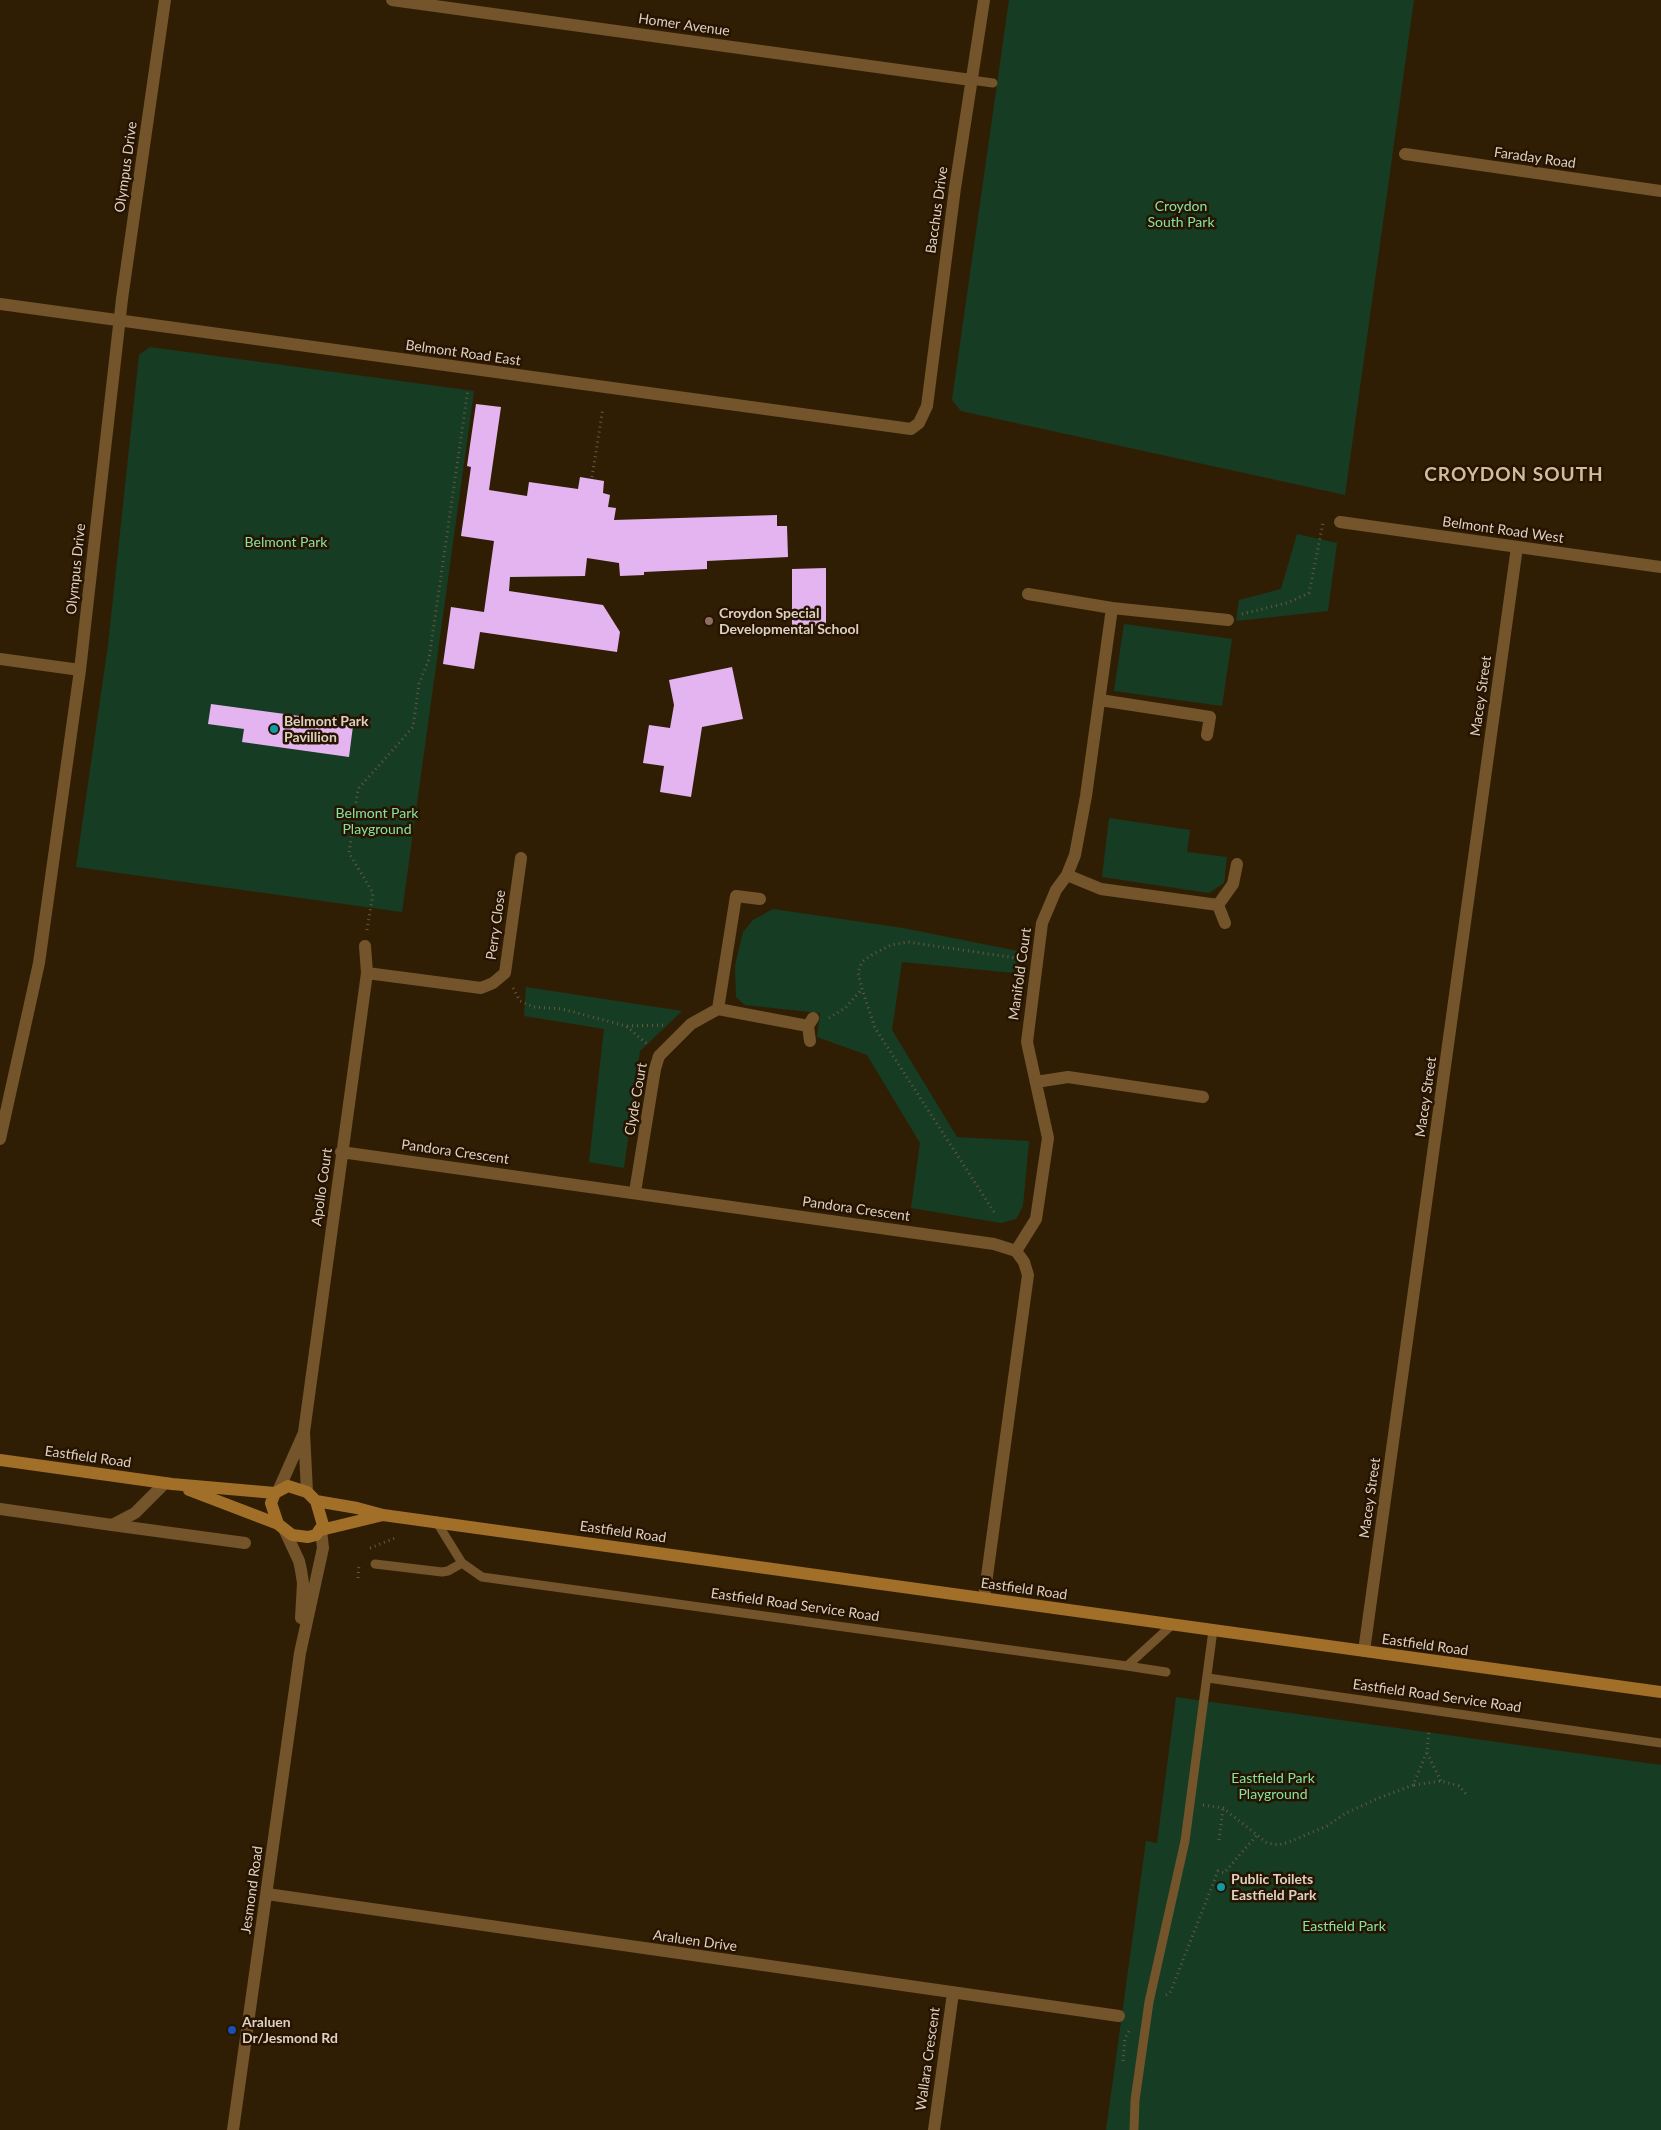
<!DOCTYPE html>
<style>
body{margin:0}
canvas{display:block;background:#301e04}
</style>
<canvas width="1661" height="2130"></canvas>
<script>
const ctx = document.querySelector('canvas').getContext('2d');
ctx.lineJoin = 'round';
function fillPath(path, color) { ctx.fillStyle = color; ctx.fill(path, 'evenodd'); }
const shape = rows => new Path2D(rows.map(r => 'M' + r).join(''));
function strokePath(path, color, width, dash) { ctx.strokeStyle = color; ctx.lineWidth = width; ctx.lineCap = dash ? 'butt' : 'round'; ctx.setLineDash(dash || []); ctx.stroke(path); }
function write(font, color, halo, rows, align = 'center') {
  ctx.font = font + ' Lato,sans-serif'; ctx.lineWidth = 5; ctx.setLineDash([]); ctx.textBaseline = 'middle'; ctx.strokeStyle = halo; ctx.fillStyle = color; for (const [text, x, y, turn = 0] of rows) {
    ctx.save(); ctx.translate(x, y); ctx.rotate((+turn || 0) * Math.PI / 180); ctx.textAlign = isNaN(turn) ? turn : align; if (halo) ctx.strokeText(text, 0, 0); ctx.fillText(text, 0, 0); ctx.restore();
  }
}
const green = shape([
 [1009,0,1414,0,1345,495,961,411,952,400],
 [150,347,474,391,402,912,76,867,108,645,139,355],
 [1297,534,1337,543,1328,611,1236,621,1239,600,1281,589],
 [1124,624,1232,639,1222,706,1114,691],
 [1109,818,1190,830,1187,852,1227,857,1224,883,1209,893,1102,877],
 [773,909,903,928,1018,951,1014,973,902,962,892,1030,957,1137,1029,1141,1023,1206,1016,1219,1001,1223,911,1208,920,1143,867,1055,817,1037,820,1013,745,1005,736,997,735,966,743,932,753,920],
 [526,987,682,1011,640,1051,624,1168,589,1162,604,1029,524,1016],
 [1176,1697,1661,1765,1661,2130,1106,2130,1146,1841,1157,1843]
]);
const building = shape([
 [476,404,501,407,489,490,527,496,529,482,578,489,580,477,604,481,603,493,610,495,608,507,616,508,614,520,777,515,777,526,787,526,788,557,707,561,707,569,644,572,644,575,620,576,619,563,587,558,585,576,510,577,509,591,603,605,620,632,617,652,480,632,474,669,443,664,451,607,484,612,494,541,461,536,471,467,467,466],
 [826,568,826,626,792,626,792,569],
 [732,667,743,719,702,727,691,797,660,792,664,766,643,763,649,725,670,728,674,705,669,680],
 [211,704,307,717,307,720,353,726,349,757,242,742,244,729,208,724]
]);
const path = shape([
 [592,477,603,408],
 [1242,614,1287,603,1309,593,1323,523],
 [367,930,373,893,349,853,358,789,413,727,419,684,429,659,468,389],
 [513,988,520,1001,534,1007,562,1009,626,1026,647,1044],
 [829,1018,845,1008,862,989],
 [627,1026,666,1025],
 [994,1212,875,1028,862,989,858,972,862,962,873,954,891,945,908,942,1023,959],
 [370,1548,395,1538],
 [358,1578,359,1564],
 [1427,1753,1441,1781],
 [1414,1785,1441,1781,1459,1786,1466,1794],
 [1203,1805,1223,1808,1267,1843,1278,1845,1289,1842,1327,1826,1346,1813,1379,1798,1413,1785,1427,1752,1429,1730],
 [1219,1840,1223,1809],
 [1166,1995,1170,1993,1218,1871,1224,1873,1257,1835],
 [1123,2061,1125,2038,1129,2031]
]);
const service = shape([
 [971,80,993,83],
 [436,1521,462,1563,482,1577,1127,1666,1173,1624],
 [375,1564,442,1572,448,1571,462,1563],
 [1127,1666,1166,1672],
 [1208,1678,1661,1743],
 [1134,2130,1135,2100,1149,2002,1185,1841,1213,1630]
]);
const minor = shape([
 [392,0,971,80],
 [1405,154,1661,191],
 [0,304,911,429,919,423,927,406,955,188,984,0],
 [1340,522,1661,567],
 [1028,594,1112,608,1228,620],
 [0,659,80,670],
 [1100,700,1210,717,1207,735],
 [1067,875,1101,889,1218,905],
 [1225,923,1218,905,1233,884,1237,864],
 [367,973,481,988,493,983,505,973,521,858],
 [718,1009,808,1026],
 [810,1041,808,1026,813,1018],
 [1036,1082,1068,1077,1203,1097],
 [0,1139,39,963,80,670,122,299,165,0],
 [341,1152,994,1244,1016,1251,1024,1262,1028,1275,984,1598],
 [635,1192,655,1069,659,1056,691,1024,718,1009,736,896,760,899],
 [1016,1251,1036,1219,1048,1138,1027,1042,1042,923,1056,890,1067,875,1075,855,1086,796,1112,608],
 [279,1489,303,1435],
 [307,1492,304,1432,367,973,365,946],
 [0,1509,112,1525,135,1513,165,1483],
 [112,1525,245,1543],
 [285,1531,299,1561,301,1570,303,1583,301,1618],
 [1364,1651,1517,547],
 [267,1894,1119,2016],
 [233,2130,300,1653,323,1548,321,1530],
 [934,2130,953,1993]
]);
const secondary = shape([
 [0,1460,172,1484,275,1493],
 [288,1486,307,1492,316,1501,323,1525,316,1535,308,1537,292,1535,278,1524,271,1503,275,1493,288,1486],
 [189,1490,278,1524],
 [316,1501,357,1508,383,1515,1661,1692],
 [321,1530,383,1515]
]);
const markers = [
 [709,621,5,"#8d6e63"],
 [274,729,5,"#0f9aa8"],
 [1221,1887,5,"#0f9aa8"],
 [232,2030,5,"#1a4fb4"]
];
const streetNames = [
 ["Homer Avenue",684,25,8],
 ["Faraday Road",1535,158,8],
 ["Olympus Drive",126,167,-82],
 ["Bacchus Drive",937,210,-82],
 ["Belmont Road East",463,353,8],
 ["Belmont Road West",1503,530,8],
 ["Olympus Drive",76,569,-84],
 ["Macey Street",1481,696,-82],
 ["Perry Close",496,925,-82],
 ["Manifold Court",1020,974,-82],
 ["Macey Street",1426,1097,-82],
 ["Clyde Court",636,1099,-80],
 ["Pandora Crescent",455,1152,8],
 ["Apollo Court",322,1187,-82],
 ["Pandora Crescent",856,1209,8],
 ["Eastfield Road",88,1457,8],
 ["Macey Street",1370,1498,-82],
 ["Eastfield Road",623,1532,8],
 ["Eastfield Road",1024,1589,8],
 ["Eastfield Road Service Road",795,1605,8],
 ["Eastfield Road",1425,1645,8],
 ["Eastfield Road Service Road",1437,1696,8],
 ["Jesmond Road",252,1890,-82],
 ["Araluen Drive",695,1941,8],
 ["Wallara Crescent",928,2059,-82]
];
const parkNames = [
 ["Croydon",1181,206],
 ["South Park",1181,222],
 ["Belmont Park",286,542],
 ["Belmont Park",377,813],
 ["Playground",377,829],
 ["Eastfield Park",1273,1778],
 ["Playground",1273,1794],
 ["Eastfield Park",1344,1926]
];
const poiNames = [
 ["Croydon Special",719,613],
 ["Developmental School",719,629],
 ["Belmont Park",284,721],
 ["Pavillion",284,737],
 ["Public Toilets",1231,1879],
 ["Eastfield Park",1231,1895],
 ["Araluen",242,2022],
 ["Dr/Jesmond Rd",242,2038]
];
const districtNames = [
 ["CROYDON SOUTH",1514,475]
];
fillPath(green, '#163c23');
fillPath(building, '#e3b4f0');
strokePath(path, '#685842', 3, [1, 4]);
strokePath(service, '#73542b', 9);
strokePath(minor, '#73542b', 12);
strokePath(secondary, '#a16f28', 12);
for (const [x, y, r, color] of markers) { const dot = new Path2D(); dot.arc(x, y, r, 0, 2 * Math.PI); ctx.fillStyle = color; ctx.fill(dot); strokePath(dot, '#261400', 2); }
write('14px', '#ddd1c3', '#261400', streetNames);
write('14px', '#85e1a1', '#261400', parkNames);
write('bold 14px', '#ddd1c3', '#261400', poiNames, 'left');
ctx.letterSpacing = '1px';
write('bold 19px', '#d3bb9e', '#261400', districtNames);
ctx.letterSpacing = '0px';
</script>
